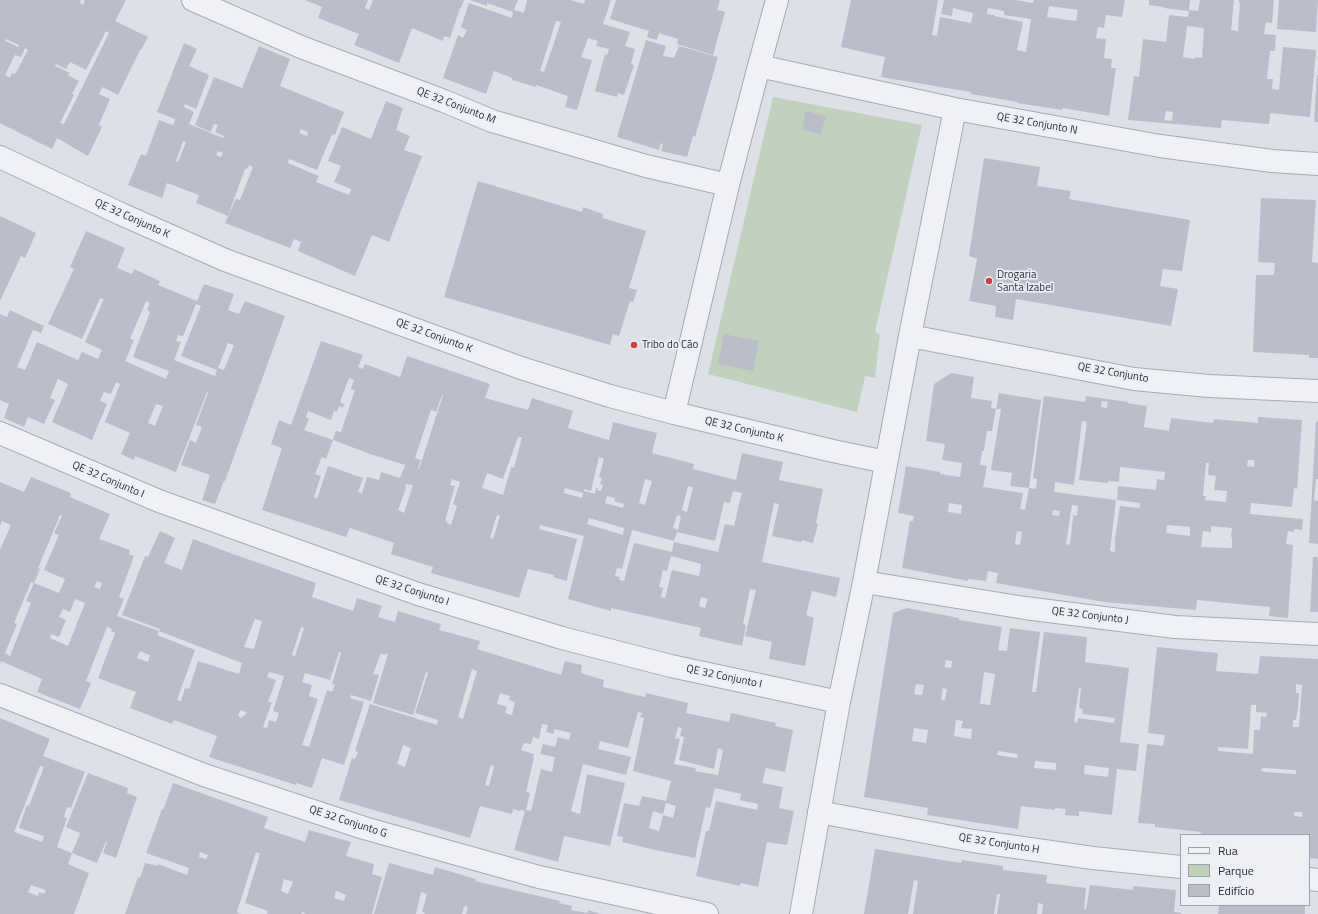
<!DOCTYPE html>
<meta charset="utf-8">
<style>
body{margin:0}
#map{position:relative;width:1318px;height:914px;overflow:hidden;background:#dde0e7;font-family:"Titillium Web",sans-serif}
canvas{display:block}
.legend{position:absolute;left:1180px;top:834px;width:130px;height:72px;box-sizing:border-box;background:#edeff5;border:1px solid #9ea1ac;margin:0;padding:5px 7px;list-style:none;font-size:12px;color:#272c3e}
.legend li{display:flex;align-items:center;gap:8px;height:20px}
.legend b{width:20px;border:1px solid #9ea1ac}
</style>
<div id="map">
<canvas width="1318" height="914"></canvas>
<ul class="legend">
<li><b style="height:5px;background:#f0f1f6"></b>Rua</li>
<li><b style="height:11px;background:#c0d1be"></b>Parque</li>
<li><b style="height:11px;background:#bbbeca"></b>Edifício</li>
</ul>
</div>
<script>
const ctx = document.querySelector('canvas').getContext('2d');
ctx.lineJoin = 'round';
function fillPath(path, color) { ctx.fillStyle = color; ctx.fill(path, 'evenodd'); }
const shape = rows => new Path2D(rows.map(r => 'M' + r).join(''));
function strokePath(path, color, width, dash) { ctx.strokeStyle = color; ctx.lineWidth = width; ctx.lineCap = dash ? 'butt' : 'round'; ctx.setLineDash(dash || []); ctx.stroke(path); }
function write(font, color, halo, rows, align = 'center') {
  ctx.font = font + ' "Titillium Web",sans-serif'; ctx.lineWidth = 3.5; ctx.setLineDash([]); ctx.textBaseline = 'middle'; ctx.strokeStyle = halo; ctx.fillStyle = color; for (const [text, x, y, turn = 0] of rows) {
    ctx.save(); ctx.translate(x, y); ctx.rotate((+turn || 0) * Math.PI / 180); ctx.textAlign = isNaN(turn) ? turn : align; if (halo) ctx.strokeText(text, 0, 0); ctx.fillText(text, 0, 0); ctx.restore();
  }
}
const green = shape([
 [773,97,922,125,875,332,880,334,875,378,865,376,857,412,708,374]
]);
const building = shape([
 [0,0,80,0,81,2,80,3,83,5,85,0,126,0,115,21,148,37,141,50,140,50,118,95,103,87,99,94,110,99,99,125,102,127,88,156,57,138,52,149,0,123],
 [106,31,109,33,64,124,60,123,74,95,72,94,79,81,68,75,70,73,55,66,56,64,66,69,70,62,86,70],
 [6,39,19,45,18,47,5,41],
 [25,48,28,50,15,74,12,73,10,78,5,75,15,55,21,57],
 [305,0,368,0,365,8,369,10,373,0,464,0,461,8,460,8,450,38,444,36,443,41,412,28,399,63,354,45,359,34,318,18,322,7],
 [470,0,518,0,514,10,524,13,527,0,570,0,584,4,585,0,611,0,603,24,630,32,625,46,635,49,631,64,634,65,624,95,618,93,617,97,595,91,605,54,607,55,609,49,596,46,598,41,588,38,581,57,592,60,577,110,565,107,568,96,536,85,536,87,512,80,512,78,494,71,486,94,443,78,458,35,463,38,467,30,461,27,469,3,512,18,513,12,487,3,487,6],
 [556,21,561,22,544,72,540,71],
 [616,0,720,0,717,10,725,12,713,55,677,44,678,39,659,33,657,40,647,37,649,31,610,19],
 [851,0,938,0,932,35,937,36,940,17,971,23,973,13,953,8,952,16,941,14,944,0,1015,0,1033,3,1034,0,1125,0,1122,17,1106,15,1104,28,1098,27,1096,38,1106,39,1104,58,1112,59,1111,68,1116,68,1109,116,1063,108,1062,110,1017,103,1018,102,971,94,971,92,881,77,885,57,841,47],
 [1049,6,1078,10,1076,21,1047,17],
 [988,8,1004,11,1004,15,1031,19,1026,52,1017,50,1023,22,994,16,994,15,987,14],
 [1149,0,1190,0,1189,10,1198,11,1200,0,1234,0,1231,30,1238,31,1240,3,1239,3,1239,0,1274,0,1272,23,1266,22,1264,34,1276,35,1275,51,1270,51,1267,79,1273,79,1272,89,1279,90,1283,47,1316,50,1310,117,1270,113,1269,124,1222,120,1221,128,1128,120,1134,76,1139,77,1143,39,1166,42,1169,15,1188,17,1189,11,1164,8,1164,7,1149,5],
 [1187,26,1204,28,1202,58,1195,57,1195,59,1183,57],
 [1166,111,1173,112,1172,121,1164,120],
 [1279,0,1318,0,1316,32,1277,29],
 [646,40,666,46,663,56,674,58,679,46,718,57,695,137,693,136,687,157,661,151,663,144,661,143,659,150,617,137],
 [184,43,197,49,189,66,209,75,196,109,185,104,184,107,194,112,189,124,223,138,224,136,215,132,218,125,214,124,211,132,195,125,214,77,242,88,259,46,290,59,280,86,344,112,335,135,332,134,317,170,289,159,288,163,319,176,316,182,349,195,351,189,334,182,341,166,328,161,342,127,371,139,386,101,403,108,396,130,410,136,404,150,422,156,389,242,372,235,355,276,298,251,301,242,294,239,290,248,225,223,236,199,240,200,253,167,249,165,247,169,245,169,228,216,196,203,199,195,167,183,162,198,128,185,141,154,146,156,159,120,173,125,175,119,157,112],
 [301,129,308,132,307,136,299,133],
 [183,141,186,142,178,162,176,161],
 [218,151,223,153,221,157,216,155],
 [1317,75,1318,75,1318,122,1314,122],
 [806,111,826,116,821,134,802,130,805,112,806,113],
 [984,158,1040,167,1037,186,1071,191,1069,199,1190,220,1182,271,1163,269,1160,286,1178,289,1171,326,1016,299,1013,320,995,317,996,306,969,301,977,259,969,256],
 [478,181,582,212,583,207,603,214,603,218,646,231,629,288,637,290,633,302,630,301,619,336,613,334,610,345,444,297],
 [1261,198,1316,200,1312,262,1318,263,1318,358,1309,358,1309,355,1253,352,1256,275,1274,275,1275,263,1258,262],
 [0,216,36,233,25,258,21,256,0,301],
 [86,231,125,248,117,268,132,274,134,269,160,281,158,285,197,301,204,284,234,294,228,310,239,314,245,301,285,316,225,481,224,481,215,504,202,500,210,475,181,465,190,440,196,443,202,427,196,425,208,393,207,392,176,472,135,456,134,460,121,454,130,433,105,422,120,384,116,382,111,394,104,392,100,401,107,404,92,440,52,422,68,384,58,379,50,398,55,400,44,424,28,417,24,427,4,418,9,404,0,400,0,314,7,317,10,310,44,326,41,333,33,330,17,367,25,370,37,342,78,360,82,352,98,359,102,350,85,342,104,299,100,298,82,339,48,324,74,269,70,267],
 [146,301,150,303,147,310,150,312,133,357,169,371,166,379,125,361,134,340,130,339],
 [196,304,201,306,181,356,217,370,215,376,174,360,181,342,176,341,178,335,183,336],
 [228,343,234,345,224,370,218,368],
 [156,404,163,406,155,426,148,423],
 [724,334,759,341,753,371,718,364],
 [321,341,363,355,358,367,363,369,365,364,400,377,407,356,490,384,485,398,528,410,532,398,573,411,568,428,609,440,613,422,657,433,652,453,694,464,693,469,736,480,742,453,783,462,779,480,823,489,816,523,818,524,813,543,802,540,801,542,772,536,779,504,774,503,762,562,840,578,836,597,812,591,806,615,814,618,805,666,769,659,772,642,745,636,756,590,750,589,743,624,746,625,742,646,699,636,701,628,611,608,611,611,568,599,584,536,540,525,539,529,577,539,568,574,567,581,553,577,554,575,528,569,519,598,431,573,433,567,391,554,394,543,350,528,346,537,262,510,282,448,271,444,279,420,291,425],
 [349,378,354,380,351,389,355,390,341,432,336,431,333,440,370,454,405,465,400,478,381,472,379,480,367,477,362,493,358,492,363,478,328,466,317,499,314,497,321,476,315,474,322,457,326,459,333,440,304,430,309,419,306,417,308,411,331,420,334,411,337,412,339,406,343,408,344,404,340,402],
 [442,395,443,395,419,469,418,468,421,460,415,458,431,410,436,412],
 [518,437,522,437,514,468,511,467,511,468,503,495,482,488,487,473,503,479],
 [599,457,604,459,599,477,602,478,600,484,603,485,601,491,597,490,598,488,596,488,595,494,584,491,584,489,591,491],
 [452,479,460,482,453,504,457,506,451,525,447,523,447,521,445,521,455,486,450,485],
 [645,479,652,481,645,505,639,503],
 [406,484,413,485,404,513,398,510,406,488,405,487],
 [688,486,693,487,687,512,682,510],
 [565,488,583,493,582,498,564,493],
 [733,491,742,493,739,504,734,526,725,524,718,552,674,542,672,552,634,543,624,581,619,580,620,577,615,576,617,568,622,569,632,530,674,541,677,532,715,541,724,502,730,503],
 [607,496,615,498,614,501,624,504,623,508,605,503],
 [497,515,500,516,493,539,490,538],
 [677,515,681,516,678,530,673,528],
 [589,518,624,528,623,535,587,524],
 [671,556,701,564,699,576,672,570,665,598,661,597,663,588,659,587,663,570,667,571],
 [701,597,708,599,705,608,699,606],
 [951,373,974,377,971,398,992,401,991,408,996,409,999,393,1041,400,1029,488,1036,489,1037,479,1033,478,1044,396,1085,402,1086,396,1128,402,1127,403,1147,406,1144,427,1169,431,1171,418,1213,423,1214,419,1258,423,1258,417,1302,420,1297,489,1294,488,1292,507,1251,503,1250,514,1303,519,1302,530,1294,529,1294,532,1288,531,1286,544,1293,545,1288,618,1269,616,1270,607,1197,600,1196,610,1104,602,996,583,998,573,988,571,986,581,968,579,968,581,902,568,910,521,913,521,914,516,898,513,906,466,940,472,940,474,960,477,962,463,942,460,945,444,926,441,934,384],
 [1102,401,1108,402,1107,408,1101,407],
 [996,409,1001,409,991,470,1012,473,1010,486,1029,488,1025,510,1020,509,1023,493,983,487,987,466,980,465,982,451,984,451,987,431,992,431],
 [1082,421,1087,422,1079,480,1108,483,1108,481,1119,482,1120,467,1165,472,1164,480,1157,479,1156,490,1118,486,1117,500,1140,503,1140,508,1120,506,1115,538,1115,552,1110,551,1116,500,1054,492,1055,482,1074,485],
 [1248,460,1254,460,1254,467,1247,466],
 [1206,463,1209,463,1208,475,1216,476,1214,490,1227,491,1226,502,1205,500,1206,496,1203,496],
 [949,503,962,505,961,514,948,512],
 [1072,505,1078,506,1077,516,1073,515,1073,517,1070,545,1066,544],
 [1053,510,1060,511,1059,516,1052,515],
 [1167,525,1190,527,1190,536,1166,533],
 [1211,526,1232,528,1231,537,1232,537,1232,548,1201,547,1203,531,1211,532],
 [1017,531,1022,532,1020,545,1015,544],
 [1316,421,1318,422,1318,479,1316,479,1314,500,1318,501,1318,544,1309,543],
 [31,477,71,493,70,497,110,514,99,539,130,550,129,554,134,556,119,597,124,599,117,616,159,631,157,635,195,650,177,700,181,701,185,688,189,689,198,661,239,674,242,663,159,631,160,629,122,615,145,556,148,557,160,531,175,538,164,563,182,570,193,539,233,554,316,583,312,597,353,611,357,598,382,606,378,617,395,622,398,611,441,624,439,630,480,641,477,649,561,675,565,661,582,665,581,673,604,680,603,687,645,697,646,693,688,703,686,713,729,722,731,713,776,723,775,726,793,730,785,772,766,768,762,783,783,787,779,808,794,811,787,845,767,842,758,887,741,883,740,886,696,876,706,831,709,831,716,801,757,810,758,804,740,800,741,794,715,788,710,808,706,807,695,858,655,850,622,842,623,837,617,836,624,803,639,806,642,796,666,801,671,781,633,771,644,718,640,717,642,713,638,712,628,748,600,741,598,749,631,757,626,775,583,764,571,811,580,814,587,774,625,783,610,846,564,836,558,862,514,850,525,811,520,810,520,811,513,809,512,814,480,806,470,838,339,800,352,758,355,759,358,752,355,751,370,704,437,725,438,720,415,713,428,673,426,672,413,715,373,703,388,654,386,653,385,655,381,653,373,674,379,675,371,701,351,695,350,698,364,702,344,765,322,758,312,788,296,783,296,785,209,757,217,736,174,720,172,724,130,708,136,692,98,678,115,633,111,631,112,629,107,627,86,681,91,683,80,709,37,692,42,679,1,661,0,665,0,550,11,525,2,521,0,526,0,482,24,492],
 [60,515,62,516,54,533,59,535,44,570,65,579,59,593,34,583,26,601,31,603,10,656,5,653,17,624,14,623,31,582,34,583,40,569,38,568],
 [97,581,102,583,100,589,94,587],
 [75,599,85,603,68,646,50,638,51,634,59,637,66,620,59,617,63,609,70,612],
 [255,619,262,621,254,649,244,647],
 [301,627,304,628,295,656,292,655],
 [140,651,150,655,148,662,137,658],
 [339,652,341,653,332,684,335,685,332,692,327,690,309,747,302,745,318,699,309,696,312,685,302,682,305,673,330,680],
 [472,669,477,671,463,719,458,717],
 [269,672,284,676,273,711,279,713,276,722,269,720,267,728,263,727,272,702,268,702,276,680,267,677],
 [500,693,510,696,509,700,515,702,512,715,505,713,507,707,497,704],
 [240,710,246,712,245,716,243,715,242,718,238,716],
 [542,724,548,725,546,732,554,734,554,729,571,733,569,740,558,737,555,747,543,744,540,754,555,757,552,772,541,769,531,811,526,810,530,793,526,792,534,758,533,758,534,754,521,750,524,743,531,744,533,737,539,739],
 [678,727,682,728,680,736,684,737,679,760,714,769,718,748,723,750,718,775,695,771,696,768,674,764,680,739,675,738],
 [403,745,411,748,405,767,397,764],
 [491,765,494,766,489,786,485,785],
 [666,803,676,806,673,818,663,815,659,831,649,828,653,811,663,814],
 [1313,557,1318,557,1318,612,1310,612],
 [907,608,959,618,959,620,1002,627,998,650,1007,651,1010,628,1040,632,1032,692,1036,692,1044,632,1087,637,1085,662,1129,668,1120,742,1139,744,1136,771,1117,769,1112,815,1079,811,1079,816,1065,815,1066,809,1055,808,1055,810,1021,806,1018,829,927,815,928,808,864,797,893,613],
 [946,660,952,661,951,668,945,667],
 [984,672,995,674,990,705,980,704],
 [916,684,924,685,922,695,914,694],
 [943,688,947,689,945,700,941,700],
 [1079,688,1081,688,1079,708,1083,709,1082,714,1115,718,1114,723,1078,718,1077,723,1074,722],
 [956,720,963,721,961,728,972,729,971,739,954,736],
 [914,728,928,730,926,743,912,741],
 [998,751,1018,754,1017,758,997,755],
 [1035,761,1056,763,1056,770,1034,768],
 [1085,765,1109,768,1108,777,1084,774],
 [1157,647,1218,653,1216,671,1258,674,1260,656,1318,659,1318,859,1309,858,1309,835,1200,835,1201,832,1155,827,1155,824,1138,823,1147,744,1163,746,1165,735,1148,733],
 [1296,684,1302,685,1299,727,1293,727,1293,720,1296,720,1298,707,1299,693,1296,693],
 [1251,705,1256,705,1256,712,1267,713,1266,717,1261,716,1260,730,1254,730,1253,754,1218,751,1218,747,1248,749],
 [1262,768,1296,770,1296,774,1266,772,1261,771],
 [1294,812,1302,812,1302,817,1294,816],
 [0,718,50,739,43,756,85,772,71,808,67,807,64,817,67,818,57,847,72,853,80,833,66,827,88,773,128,788,127,793,137,797,116,858,103,853,107,842,106,841,97,863,72,853,68,864,89,873,74,914,0,914],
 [40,766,44,767,29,806,27,805,19,828,44,836,42,842,14,832],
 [31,885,46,890,44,894,39,892,38,896,28,892],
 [173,783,268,817,264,828,305,842,309,830,351,842,346,856,374,864,372,874,382,877,372,914,307,914,302,912,301,914,267,914,268,911,245,903,260,854,256,852,237,912,241,914,125,914,138,877,140,878,145,863,158,866,158,864,187,875,189,868,146,853,162,809,163,810],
 [200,852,208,855,206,859,199,857],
 [284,879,293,882,288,894,281,891],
 [336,891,346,895,344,901,334,898],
 [875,849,961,863,962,860,1003,866,1003,870,1047,875,1046,883,1086,888,1084,909,1086,910,1090,885,1133,890,1133,886,1176,890,1174,912,1182,913,1181,914,1042,914,1043,904,1038,903,1037,914,997,914,1000,894,997,894,994,914,913,914,918,881,914,880,908,914,864,914],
 [389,863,433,875,435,867,476,879,475,881,560,901,559,903,572,906,571,910,588,913,588,910,601,914,466,914,468,907,464,906,462,914,424,914,425,913,422,912,427,894,421,892,416,914,374,914],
 [1219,905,1305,905,1305,914,1218,914]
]);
const street = shape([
 [193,0,301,47,444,101,492,121,646,166,728,185],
 [759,66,955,109,1160,146,1272,161,1318,164],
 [0,157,121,214,225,260,521,368,610,396,674,413,833,451,886,462],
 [910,336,1134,379,1209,386,1318,391],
 [674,413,728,185,759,66,777,0],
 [0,433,159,501,418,594,562,638,671,666,839,702],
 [864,582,1025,608,1175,627,1318,634],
 [0,695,204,775,364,828,539,877,707,914],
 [819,812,973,841,1093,858,1181,867],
 [1309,879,1318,880],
 [801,914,839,702,864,582,910,336,955,109]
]);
const markers = [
 [989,281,4,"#ce4141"],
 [634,345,4,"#ce4141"]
];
const streetNames = [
 ["QE 32 Conjunto M",456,106,21],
 ["QE 32 Conjunto N",1037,124,10],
 ["QE 32 Conjunto K",132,219,24],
 ["QE 32 Conjunto K",434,336,20],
 ["QE 32 Conjunto",1113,373,10],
 ["QE 32 Conjunto K",744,430,13],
 ["QE 32 Conjunto I",108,480,23],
 ["QE 32 Conjunto I",412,591,18],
 ["QE 32 Conjunto J",1090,616,7],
 ["QE 32 Conjunto I",724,677,12],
 ["QE 32 Conjunto G",348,822,18],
 ["QE 32 Conjunto H",999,844,9]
];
const poiNames = [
 ["Drogaria",997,275],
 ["Santa Izabel",997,288],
 ["Tribo do Cão",642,345]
];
fillPath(green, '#c0d1be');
fillPath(building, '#bbbeca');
strokePath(street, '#a6aab4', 24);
strokePath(street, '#f0f1f6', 22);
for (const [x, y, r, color] of markers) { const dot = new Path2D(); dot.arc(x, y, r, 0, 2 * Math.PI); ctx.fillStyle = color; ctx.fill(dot); strokePath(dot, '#edeff5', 1.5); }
write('11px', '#272c3e', '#edeff5', streetNames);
write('11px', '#272c3e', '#edeff5', poiNames, 'left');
</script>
